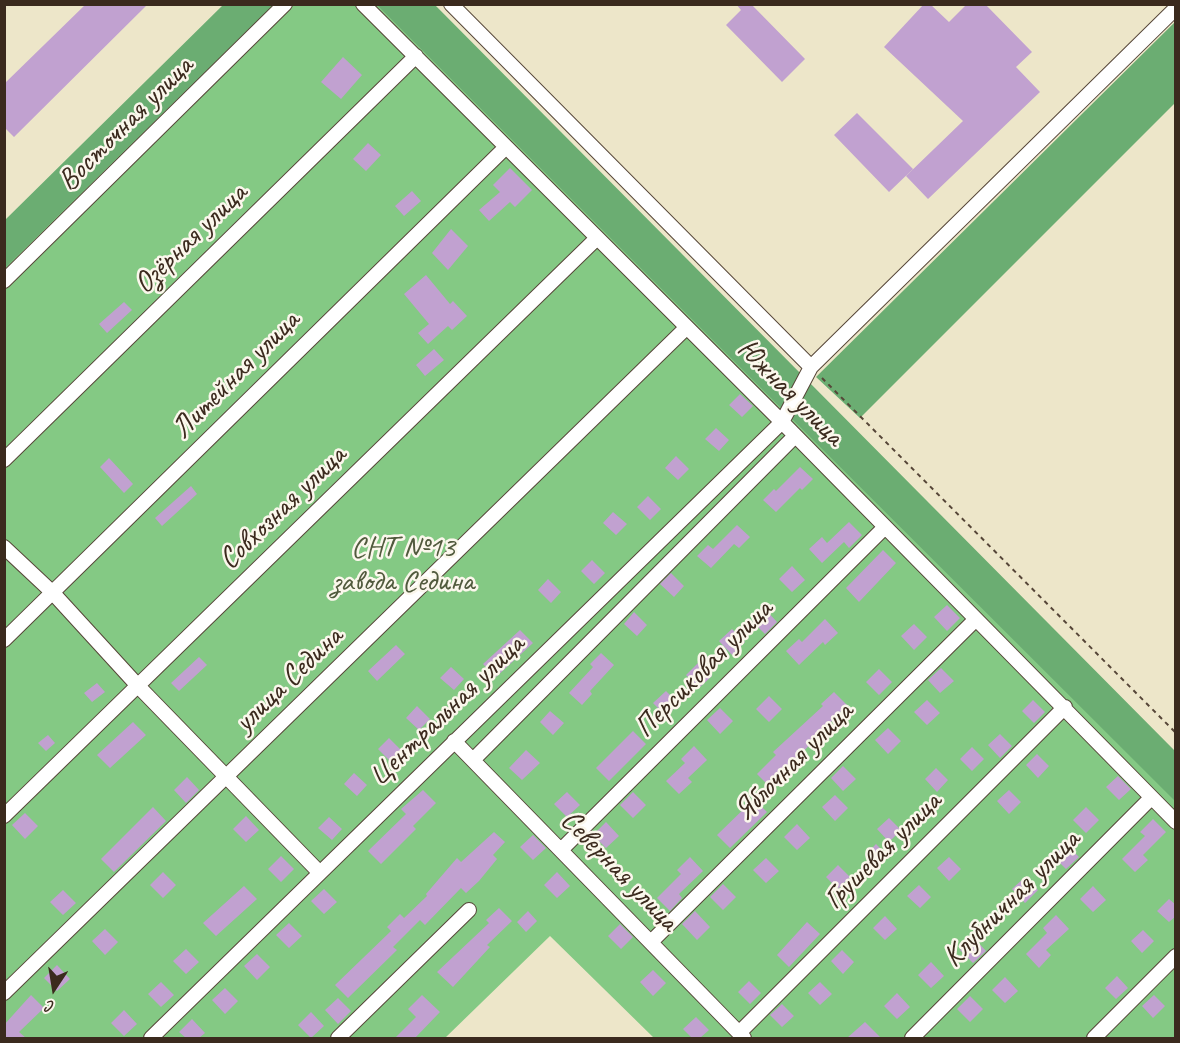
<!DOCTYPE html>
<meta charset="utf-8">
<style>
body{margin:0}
#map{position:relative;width:1180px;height:1043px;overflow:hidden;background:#ede6c9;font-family:Caveat,sans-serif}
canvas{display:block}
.frame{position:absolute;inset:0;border:6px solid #3b2a1e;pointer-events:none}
.north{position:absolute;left:24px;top:959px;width:60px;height:60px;-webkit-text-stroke:4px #fbf7ec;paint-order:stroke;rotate:192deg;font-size:16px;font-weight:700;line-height:24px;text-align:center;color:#3b2a1e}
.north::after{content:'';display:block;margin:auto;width:21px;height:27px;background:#3b2a1e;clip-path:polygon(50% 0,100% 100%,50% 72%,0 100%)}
</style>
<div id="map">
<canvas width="1180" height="1043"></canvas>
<div class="frame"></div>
<div class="north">С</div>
</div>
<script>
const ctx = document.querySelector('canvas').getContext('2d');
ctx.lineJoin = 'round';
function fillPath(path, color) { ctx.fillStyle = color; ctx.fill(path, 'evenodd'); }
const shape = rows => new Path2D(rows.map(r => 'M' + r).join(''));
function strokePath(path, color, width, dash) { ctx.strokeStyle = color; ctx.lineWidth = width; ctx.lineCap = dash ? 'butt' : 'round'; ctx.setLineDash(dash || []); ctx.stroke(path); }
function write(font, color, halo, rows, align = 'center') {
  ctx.font = font + ' Caveat,sans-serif'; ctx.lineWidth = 5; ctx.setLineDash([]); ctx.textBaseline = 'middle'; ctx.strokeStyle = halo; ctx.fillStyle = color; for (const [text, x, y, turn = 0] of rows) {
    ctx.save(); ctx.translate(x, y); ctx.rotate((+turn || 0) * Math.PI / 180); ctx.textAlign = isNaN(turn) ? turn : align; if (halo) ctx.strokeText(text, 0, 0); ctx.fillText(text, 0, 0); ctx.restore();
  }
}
const green = shape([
 [233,5,414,5,1175,789,1175,1038,654,1038,550,936,445,1038,5,1038,5,230]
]);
const forest = shape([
 [223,5,273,5,5,268,5,220],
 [377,5,435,5,1175,751,1175,801],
 [1175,22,1175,103,860,418,816,377]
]);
const building = shape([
 [86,4,148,4,14,137,4,127,4,84],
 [736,4,751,4,805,59,782,82,726,25,741,10],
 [924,4,930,4,949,22,967,4,985,4,1032,52,1016,67,1040,92,928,199,906,176,963,121,884,47],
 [343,57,362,75,341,99,321,82],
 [857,113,913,169,889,192,834,135],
 [368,143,381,155,366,171,353,159],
 [510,168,532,190,515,207,510,202,489,221,479,210,500,192,493,185],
 [412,191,421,201,404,216,395,206],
 [451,229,468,246,448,270,432,253],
 [426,275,450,304,453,301,467,316,452,330,448,326,428,344,418,333,429,324,404,294],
 [124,302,132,310,107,333,99,324],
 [434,349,444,360,425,376,416,365],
 [740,394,753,406,742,417,729,405],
 [716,428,729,440,719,451,705,439],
 [676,456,689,469,678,480,665,468],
 [109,458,133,484,124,493,100,467],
 [800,467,813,479,802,490,800,488,776,512,763,500,774,489,776,491],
 [191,486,197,494,162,526,155,518],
 [648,496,661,509,650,520,637,507],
 [613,512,627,524,616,535,603,523],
 [849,522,862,535,849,548,844,542,822,563,809,549,822,537,827,543],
 [737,525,750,537,739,548,734,544,711,568,697,556,708,545,713,549],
 [883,550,896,563,859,602,846,588],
 [592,560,605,573,594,584,581,571],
 [792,566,805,580,792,592,779,579],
 [671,573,684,586,674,597,660,584],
 [548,579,561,592,551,603,538,590],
 [947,605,960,618,947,631,934,617],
 [765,609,777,622,765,634,752,621],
 [634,612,647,625,637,636,624,624],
 [825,619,838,633,825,645,823,642,799,665,786,651,799,639,802,642],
 [914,624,927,637,914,650,901,636],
 [732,629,745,642,732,655,719,641],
 [520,630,533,643,496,677,483,664],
 [396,645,405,654,377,681,368,671],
 [601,653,614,665,590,691,592,694,582,705,569,693,593,667,590,664],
 [199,657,207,665,179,691,171,683],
 [699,662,712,676,699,688,686,675],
 [451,667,464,679,454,690,440,678],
 [941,668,954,681,940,693,928,680],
 [879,669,892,682,879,695,866,682],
 [97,683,105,692,92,702,84,693],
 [666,691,679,704,666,716,653,703],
 [834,692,847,705,802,753,804,756,770,787,757,774,776,755,773,752,823,706,821,704],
 [769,696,782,709,769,722,756,709],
 [927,700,940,713,927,725,914,712],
 [1033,700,1045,712,1034,723,1022,711],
 [417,706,430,719,419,730,406,718],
 [720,708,733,721,720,734,707,720],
 [550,711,564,723,553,735,540,722],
 [133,722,146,735,110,768,97,755],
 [888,728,901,741,888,754,875,740],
 [633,731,646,744,609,781,596,768],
 [1000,734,1012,746,1000,758,988,745],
 [48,735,55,743,46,751,38,743],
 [389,738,402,751,391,762,378,749],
 [694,746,707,760,688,778,692,782,679,794,666,781,685,763,681,759],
 [972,747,984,759,972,771,960,759],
 [526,750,540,763,522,780,509,768],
 [1037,754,1049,766,1038,778,1026,765],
 [843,766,856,779,843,791,831,778],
 [936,768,948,780,937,792,925,779],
 [354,773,367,785,357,796,344,784],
 [1118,776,1131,789,1119,800,1106,787],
 [187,777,199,790,186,803,174,790],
 [423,790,436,803,413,826,416,829,381,864,368,851,406,814,401,809],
 [1009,790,1021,802,1009,814,997,801],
 [567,792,580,805,567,817,554,804],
 [633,792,646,805,633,818,620,805],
 [835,795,848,808,835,821,822,807],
 [754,799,767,812,730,848,717,835],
 [153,807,166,821,114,872,101,859],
 [1086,807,1099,820,1086,833,1073,820],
 [25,813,38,826,25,839,12,825],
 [246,816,259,830,246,842,233,829],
 [329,817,342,829,332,840,318,828],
 [889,818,901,830,889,842,877,829],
 [1153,819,1166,832,1143,855,1148,860,1135,872,1122,859,1145,836,1140,832],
 [606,822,619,836,606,848,593,835],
 [797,824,810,838,797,850,784,837],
 [494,832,505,842,493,855,497,859,479,881,466,893,461,888,425,925,420,920,393,947,397,950,348,998,335,985,391,931,387,927,400,914,404,918,427,896,426,894,457,858,461,862],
 [533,835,546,848,533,860,520,847],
 [876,844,888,856,877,867,865,855],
 [1066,844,1079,857,1066,869,1053,856],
 [281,856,294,869,281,882,268,869],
 [690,857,703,871,679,894,682,898,670,911,657,898,681,874,677,870],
 [949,857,961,869,949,881,937,868],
 [766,858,779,871,766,883,753,870],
 [838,865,850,877,838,889,826,877],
 [163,872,176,885,163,898,150,885],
 [557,872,570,886,557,898,544,885],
 [1025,877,1038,890,1025,903,1012,889],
 [723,884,736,897,723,910,710,897],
 [919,885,931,897,920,908,907,896],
 [244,886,257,899,216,936,203,923],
 [1093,886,1106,900,1093,912,1080,899],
 [324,889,337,902,324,914,311,901],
 [63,890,76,903,63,915,50,902],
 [1169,899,1176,905,1176,916,1169,922,1157,911],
 [499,908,512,921,487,945,490,947,453,987,437,972,489,923,486,920],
 [528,911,537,921,526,932,517,922],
 [695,911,710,927,697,940,682,924],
 [1056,915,1069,929,1046,950,1051,955,1039,968,1026,954,1047,933,1043,928],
 [885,916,897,929,885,940,873,928],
 [807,922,820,934,789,967,777,955],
 [289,923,302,936,289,948,276,935],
 [620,924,633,937,621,949,608,936],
 [105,929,118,942,105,955,92,941],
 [1143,930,1154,941,1142,953,1131,941],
 [973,937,986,951,973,963,960,950],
 [186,949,199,962,186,974,173,961],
 [842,950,854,962,843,974,831,961],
 [257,954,270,967,257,980,244,966],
 [931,962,944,976,931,988,918,975],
 [57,965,70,979,57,991,44,978],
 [653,970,666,983,653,996,640,982],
 [1117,976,1128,988,1116,999,1105,988],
 [1005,977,1018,991,1005,1003,992,990],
 [749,981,761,993,750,1004,738,992],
 [161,982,174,995,161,1007,148,994],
 [820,982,832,994,820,1005,808,993],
 [225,988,238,1001,225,1014,212,1000],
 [897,993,910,1007,897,1019,884,1006],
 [31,995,44,1008,19,1032,26,1038,4,1038,4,1025],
 [422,995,440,1012,415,1038,395,1038,416,1017,408,1009],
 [1154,995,1165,1006,1153,1018,1142,1006],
 [970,996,983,1009,970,1022,957,1009],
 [338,998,351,1011,338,1024,325,1010],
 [782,1004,794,1016,782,1027,770,1015],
 [124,1010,137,1024,124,1036,111,1023],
 [311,1012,324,1026,311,1038,298,1025],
 [696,1017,709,1030,700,1038,692,1038,683,1029],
 [192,1019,205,1033,199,1038,186,1038,179,1032],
 [865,1022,881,1038,847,1038]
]);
const path = shape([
 [822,378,1176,733]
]);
const minor = shape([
 [363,4,782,422,1176,822],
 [451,4,811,367,1176,8],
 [4,281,285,4],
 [4,460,416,56],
 [4,547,53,593,139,687,319,872],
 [4,640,505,148],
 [454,741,744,1038],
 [474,759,795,436],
 [4,816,597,238],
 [561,850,885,527],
 [651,942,975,620],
 [4,993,686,328],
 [739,1033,1065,707],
 [151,1038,782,422,811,367],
 [338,1038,469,910],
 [912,1038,1151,798],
 [1094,1038,1176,956]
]);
const streetNames = [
 ["Восточная улица",126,124,-45],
 ["Озёрная улица",191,239,-44],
 ["Литейная улица",236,375,-45],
 ["Южная улица",790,393,45],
 ["Совхозная улица",283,508,-44],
 ["Персиковая улица",704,669,-45],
 ["улица Седина",289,680,-44],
 ["Центральная улица",447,711,-44],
 ["Яблочная улица",794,762,-45],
 ["Грушевая улица",883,851,-45],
 ["Северная улица",619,871,46],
 ["Клубничная улица",1012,899,-45]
];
const parkNames = [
 ["СНТ №13",403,548],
 ["завода Седина",403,582]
];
fillPath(green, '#84c984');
fillPath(forest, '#6bad72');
fillPath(building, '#c1a1d0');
strokePath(minor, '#564638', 16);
strokePath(path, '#564638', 2, [4.5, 4.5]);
strokePath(minor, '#fff', 14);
write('30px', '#3b2a1e', '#fbf7ec', streetNames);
write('30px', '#515a3d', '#fbf7ec', parkNames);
</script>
